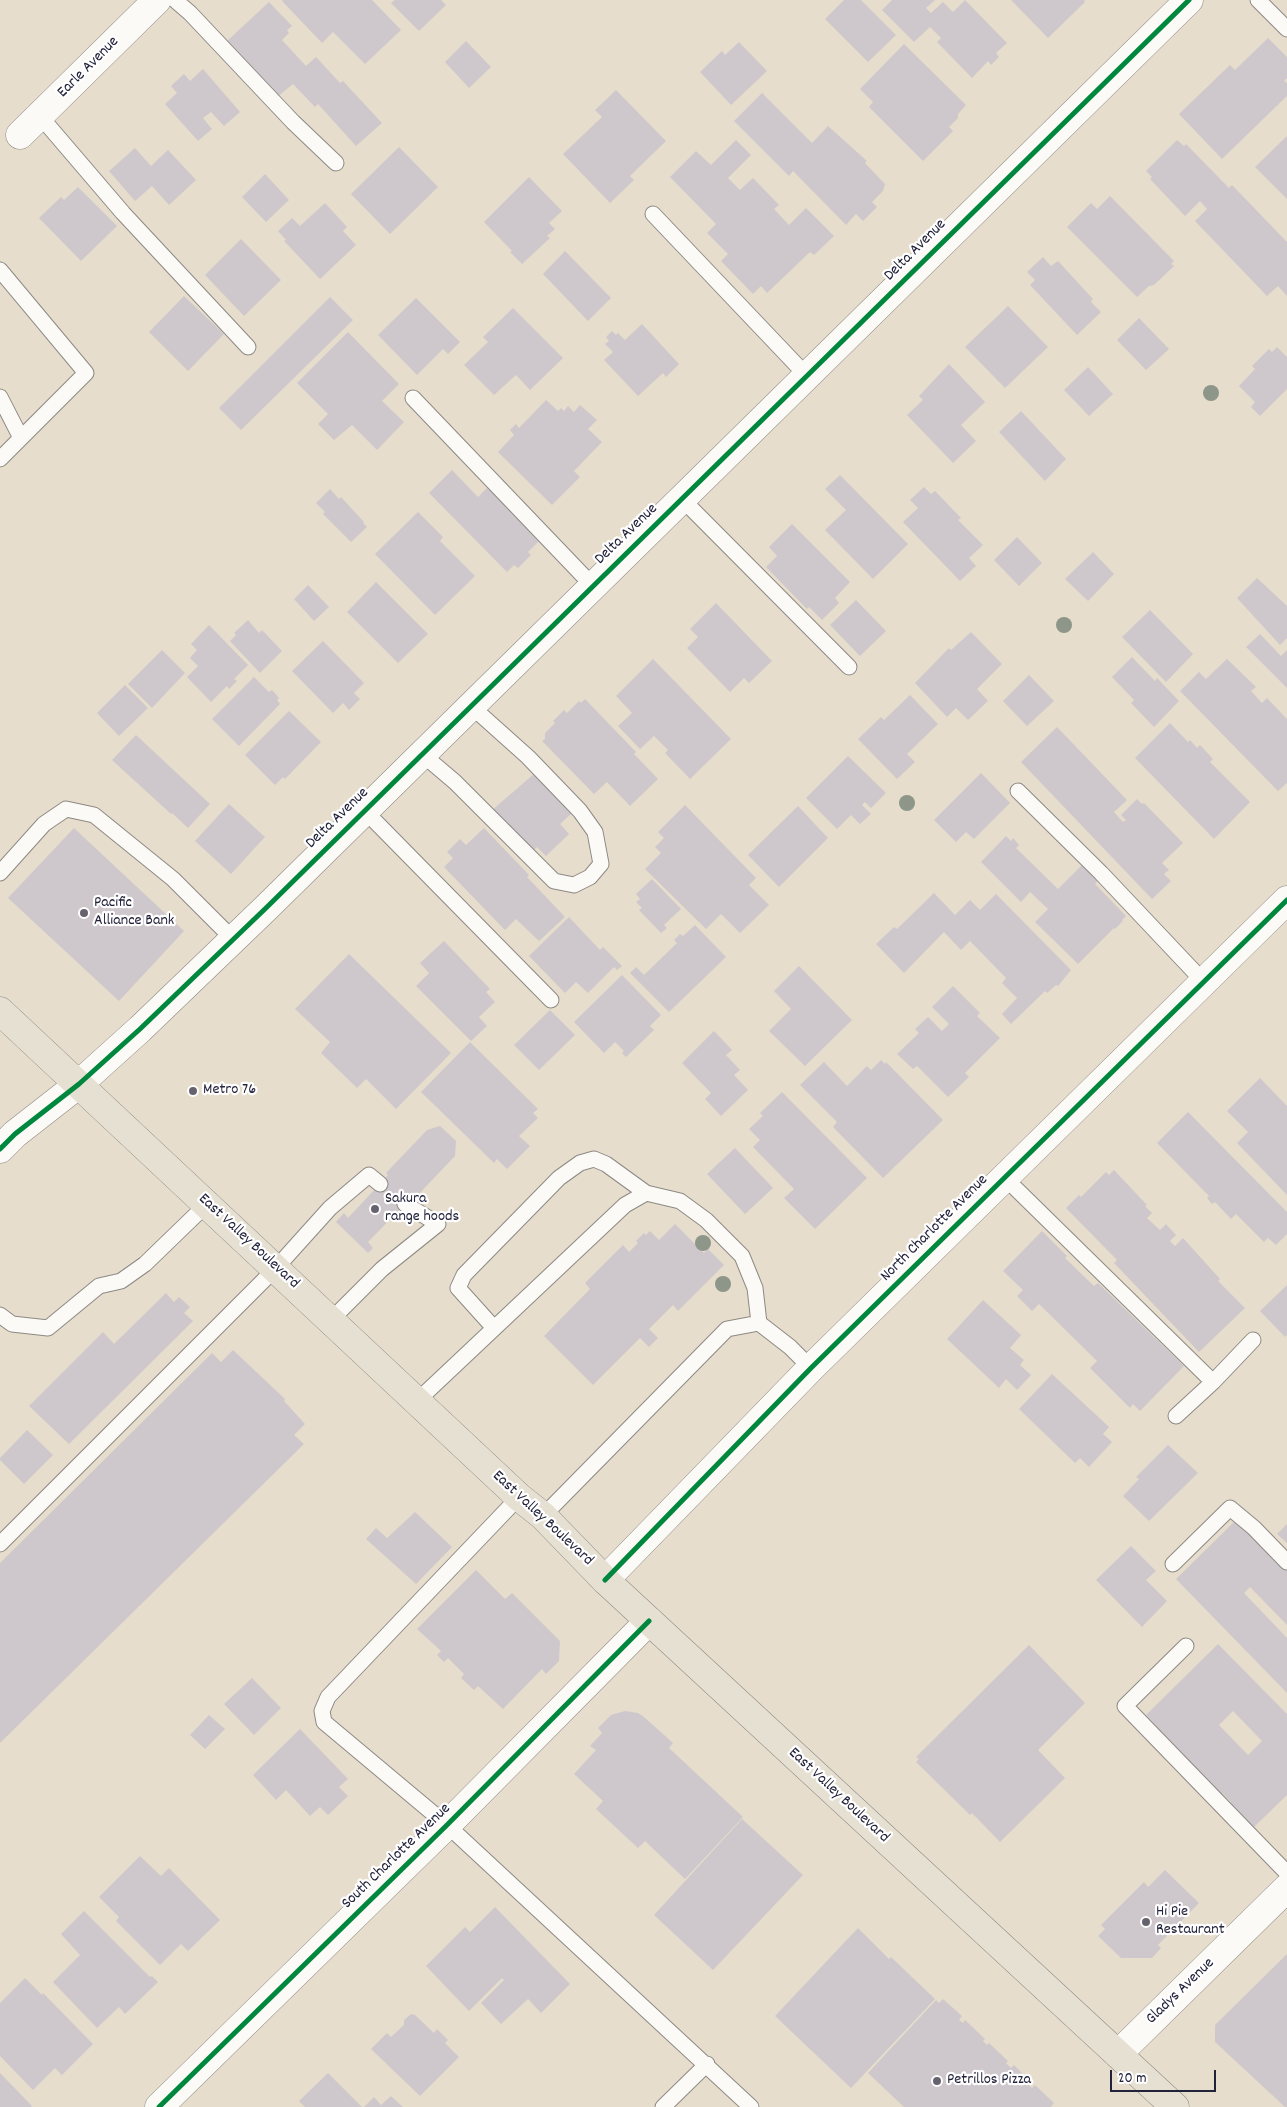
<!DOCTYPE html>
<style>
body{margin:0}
#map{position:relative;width:1287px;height:2107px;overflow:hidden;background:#e6ddcc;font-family:Dekko,sans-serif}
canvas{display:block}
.scale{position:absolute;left:1110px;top:2070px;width:106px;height:22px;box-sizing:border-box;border:2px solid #22223b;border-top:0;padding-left:6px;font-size:15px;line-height:18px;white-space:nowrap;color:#22223b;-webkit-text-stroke:4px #fff;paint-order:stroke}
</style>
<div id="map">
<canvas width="1287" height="2107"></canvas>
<div class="scale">20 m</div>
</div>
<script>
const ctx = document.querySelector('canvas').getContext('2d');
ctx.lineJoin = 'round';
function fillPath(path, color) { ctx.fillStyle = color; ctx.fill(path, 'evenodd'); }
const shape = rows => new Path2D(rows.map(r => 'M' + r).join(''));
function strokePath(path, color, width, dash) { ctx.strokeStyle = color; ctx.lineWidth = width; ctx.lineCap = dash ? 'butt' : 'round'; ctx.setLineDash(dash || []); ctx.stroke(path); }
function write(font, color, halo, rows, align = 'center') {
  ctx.font = font + ' Dekko,sans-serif'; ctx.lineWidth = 4.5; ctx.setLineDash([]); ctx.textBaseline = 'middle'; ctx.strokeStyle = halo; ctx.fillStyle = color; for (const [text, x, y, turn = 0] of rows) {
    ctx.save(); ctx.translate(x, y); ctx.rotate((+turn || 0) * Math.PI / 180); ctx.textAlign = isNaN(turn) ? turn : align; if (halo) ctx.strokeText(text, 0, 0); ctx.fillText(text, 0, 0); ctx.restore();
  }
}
const building = shape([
 [283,0,372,0,401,30,365,64,333,32,322,43,282,1],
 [395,0,441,0,446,5,419,31,391,3],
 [844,0,861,0,896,35,868,62,825,19],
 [892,0,935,0,926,8,931,13,943,2,953,12,965,0,1007,43,996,53,999,57,991,65,988,61,972,78,937,42,941,38,930,27,914,42,882,10],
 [1011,0,1084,0,1085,2,1048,38],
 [269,2,292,26,287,30,289,33,282,40,306,66,316,57,340,83,343,81,382,123,356,146,318,104,315,107,293,84,277,97,226,42],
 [1268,38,1287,57,1287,78,1284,81,1287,83,1287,96,1222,159,1179,114,1230,65,1235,70],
 [466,41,491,67,469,88,445,62],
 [739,42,767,71,731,105,700,72,722,51,725,55],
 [904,44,966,105,958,114,958,118,949,127,953,131,923,161,869,107,873,102,860,89],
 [203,69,240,112,224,126,211,112,203,118,212,129,198,141,165,104,177,93,171,86,184,74,190,81],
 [616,90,666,141,630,176,634,180,610,203,563,154,602,117,595,110],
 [762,93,812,143,828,126,867,161,865,163,885,184,883,191,872,202,877,207,863,221,856,214,846,225,793,171,789,176,734,121],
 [1287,136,1287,199,1255,167],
 [736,140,751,155,728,178,740,190,753,178,779,205,774,209,789,225,806,208,834,236,814,255,810,252,767,293,761,286,753,294,721,261,728,254,707,233,716,224,670,177,696,151,711,165],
 [1177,140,1184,146,1186,144,1229,188,1232,185,1287,242,1287,296,1278,286,1267,296,1195,221,1207,209,1200,201,1185,216,1150,179,1152,177,1146,171],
 [399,147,438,187,390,234,351,194],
 [135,148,151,166,168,150,196,180,169,205,152,186,135,201,109,171],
 [265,174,289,200,266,222,242,197],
 [529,177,562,211,549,223,555,229,547,236,550,238,522,264,510,252,512,251,484,222],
 [78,187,117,226,81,261,39,218,61,197,64,200],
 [1110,196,1174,261,1171,264,1174,266,1154,285,1149,286,1137,297,1067,227,1091,203,1097,209],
 [325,203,347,227,343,231,356,245,320,279,284,241,286,240,278,231,292,218,300,226],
 [241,239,281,280,244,316,205,275],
 [565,251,611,298,588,321,543,274],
 [1043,257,1051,266,1058,261,1093,299,1091,302,1101,312,1077,335,1030,285,1035,280,1027,272],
 [184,296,224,334,188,371,149,332],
 [330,297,353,320,241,430,219,408],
 [416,298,460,342,448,354,443,349,417,375,378,335],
 [1008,306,1048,347,1005,388,965,347],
 [513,308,563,358,530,390,516,375,494,395,464,365,488,342,483,337],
 [1139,318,1169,349,1146,370,1117,340],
 [642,324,679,364,666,377,663,373,638,396,604,360,613,352,605,344,609,341,606,337,612,331,616,335,618,333,625,340],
 [348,332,399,384,382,401,404,422,377,450,352,425,334,440,318,424,328,414,297,383],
 [1277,347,1287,357,1287,389,1260,416,1251,407,1255,402,1239,386,1255,369,1252,366,1269,349,1272,352],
 [949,364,985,402,961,425,976,441,953,463,907,415,923,400,919,396],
 [1088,367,1113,394,1089,416,1064,390],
 [546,400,558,411,561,408,564,411,568,406,574,412,580,405,597,420,588,429,602,442,574,471,580,477,552,505,498,452,514,435,510,430,516,424,519,428],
 [1021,411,1066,459,1045,481,999,432],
 [452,470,478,497,489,486,541,539,528,552,531,555,518,568,514,565,507,572,429,493],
 [840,475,908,544,873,579,825,530,846,510,825,489],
 [924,487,931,494,935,491,961,518,958,520,983,545,969,558,976,566,960,581,903,522,918,508,910,500],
 [330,489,339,499,341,497,364,522,363,523,367,527,351,542,323,514,325,512,316,503],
 [418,512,443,537,440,541,475,576,435,615,375,554],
 [792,524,850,582,835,598,839,603,822,620,809,607,807,609,766,567,777,556,769,547],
 [1017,537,1042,563,1019,586,994,560],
 [1093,552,1114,574,1088,601,1065,579],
 [1257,578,1287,606,1287,638,1280,645,1237,598],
 [376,582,428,634,398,663,347,612],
 [308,585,329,607,314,621,294,599],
 [856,600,886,631,860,656,830,625],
 [716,603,772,661,749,683,744,678,730,692,687,648,698,637,690,629],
 [1150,610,1193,654,1166,682,1122,637],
 [248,620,259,633,262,630,282,651,260,673,230,641,236,635,234,633],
 [209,625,248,665,234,679,237,681,229,689,227,686,211,702,187,677,198,666,190,658,197,650,191,644],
 [971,632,1002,664,977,689,988,701,968,720,956,708,947,717,915,683,949,648,951,650],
 [1260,634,1281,656,1287,650,1287,688,1246,647],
 [323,641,364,683,354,693,360,699,349,710,343,703,333,713,292,671],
 [162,650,185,673,152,708,128,684],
 [1132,657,1155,681,1157,678,1179,701,1154,727,1131,703,1134,700,1112,677],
 [653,659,731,739,690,779,665,753,668,750,654,736,640,749,618,726,632,713,616,696],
 [1227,659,1256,687,1251,691,1262,703,1267,698,1287,719,1287,783,1278,791,1180,691,1199,672,1206,679],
 [1029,675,1054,701,1027,726,1003,701],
 [254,677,269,692,272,690,279,698,277,700,280,704,239,746,212,719],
 [125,685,148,708,119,736,97,713],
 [910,695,938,724,907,754,915,762,897,779,858,739,881,717,884,720],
 [585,699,636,752,634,754,658,779,630,806,607,782,594,794,542,741,545,739,545,733,555,723,553,721,564,710,567,713,579,701,581,703],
 [289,711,321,742,285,779,283,777,275,785,245,755],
 [1170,723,1188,742,1190,740,1197,748,1200,745,1213,759,1210,762,1250,802,1214,839,1135,758],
 [1057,727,1127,800,1114,812,1123,822,1126,820,1121,815,1137,799,1142,804,1144,803,1183,843,1162,863,1169,870,1164,874,1171,881,1152,899,1021,762],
 [136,735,210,804,188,828,172,813,171,814,112,760],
 [848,756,886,793,871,808,865,802,862,805,871,814,860,824,851,815,837,829,806,798],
 [535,773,573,812,560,824,569,834,546,856,537,847,531,853,491,811],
 [981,773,1010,803,974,839,966,832,956,842,934,820],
 [229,804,265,837,231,874,195,841],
 [685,805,756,878,749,885,769,905,740,933,721,914,706,929,645,869,661,853,655,847,664,838,658,832],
 [798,806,828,838,779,887,748,855],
 [74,828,184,931,119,1001,8,898],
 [484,828,529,875,527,877,565,917,539,941,516,919,505,930,444,867,453,858,447,852,460,839,466,845],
 [1006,836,1011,841,1013,838,1019,845,1016,848,1058,889,1082,865,1098,881,1095,884,1126,916,1122,920,1123,921,1115,929,1114,928,1078,964,1035,922,1048,909,1030,892,1021,902,981,862],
 [652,879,681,909,664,925,667,928,661,933,639,910,642,908,636,902,640,899,636,894],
 [934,893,955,915,970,900,980,910,996,894,1071,970,1058,986,1056,985,1047,993,1045,991,1011,1024,1002,1014,1017,998,1002,983,1006,978,970,941,961,950,944,932,904,973,876,944,894,927,897,929],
 [569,917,600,950,603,947,622,966,617,970,614,967,588,993,576,982,565,993,529,956],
 [695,925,726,957,669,1012,630,973,636,967,644,975,677,943,674,940,680,934,683,936],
 [444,941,490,989,486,992,495,1002,479,1017,487,1026,471,1041,416,986,429,973,420,963],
 [349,954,451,1053,396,1109,366,1079,357,1088,321,1053,330,1042,295,1009],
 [799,966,852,1020,805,1066,769,1031,791,1009,774,991],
 [622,975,661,1015,650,1026,654,1030,626,1057,622,1053,624,1051,615,1042,604,1053,574,1022],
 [953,986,980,1013,977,1016,1000,1038,965,1073,969,1077,948,1097,917,1066,913,1069,897,1054,919,1033,915,1029,928,1017,942,1031,949,1024,932,1007],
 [550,1010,575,1035,539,1070,514,1045],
 [714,1031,732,1050,726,1055,740,1070,734,1075,748,1090,721,1116,705,1099,711,1093,682,1063],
 [470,1042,538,1109,533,1113,538,1118,519,1136,530,1146,507,1169,497,1159,494,1163,421,1092],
 [881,1060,885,1064,886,1062,943,1120,883,1178,833,1127,837,1122,800,1085,824,1062,847,1086,867,1066,871,1070],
 [1260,1078,1287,1106,1287,1195,1237,1143,1248,1132,1227,1111],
 [782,1092,867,1178,815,1229,784,1198,794,1189,753,1147,760,1140,749,1129,763,1116,760,1113],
 [1188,1112,1287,1212,1287,1234,1276,1245,1268,1238,1264,1242,1236,1214,1231,1219,1215,1202,1212,1204,1207,1198,1209,1196,1157,1143],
 [440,1126,456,1141,455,1156,414,1199,412,1197,368,1242,373,1248,368,1253,336,1222,344,1213,348,1218,388,1175,386,1173,427,1130],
 [735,1148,773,1188,745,1214,707,1174],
 [1114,1170,1147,1205,1145,1206,1152,1213,1147,1218,1160,1230,1166,1224,1176,1235,1170,1241,1175,1246,1183,1238,1220,1279,1218,1281,1245,1308,1199,1352,1114,1263,1117,1260,1066,1208,1079,1195,1081,1197,1106,1172,1109,1175],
 [675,1224,704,1253,708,1249,724,1265,678,1311,673,1305,649,1329,658,1338,649,1347,640,1338,593,1385,544,1336,590,1289,585,1283,623,1245,629,1252,638,1243,636,1241,644,1233,646,1235,650,1231,659,1240],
 [1042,1231,1067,1256,1065,1258,1094,1286,1098,1283,1184,1366,1140,1411,1133,1404,1130,1408,1090,1368,1097,1361,1039,1304,1032,1311,1017,1296,1023,1290,1003,1271],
 [1287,1285,1287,1335,1285,1337,1260,1311],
 [166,1293,174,1302,179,1297,190,1307,184,1313,193,1321,69,1444,29,1406,103,1332,114,1344],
 [983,1300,1021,1335,1010,1348,1024,1360,1020,1365,1031,1375,1017,1390,1006,1379,999,1388,947,1339],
 [233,1350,285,1399,284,1401,305,1424,294,1435,304,1444,0,1743,0,1563,212,1353,221,1362],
 [1052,1374,1109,1427,1103,1434,1112,1442,1089,1467,1080,1458,1075,1463,1019,1409],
 [27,1430,53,1455,24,1484,0,1460,0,1458],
 [1168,1445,1198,1473,1149,1521,1123,1496,1139,1479,1136,1477],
 [415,1512,452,1547,416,1584,366,1539,376,1528,387,1538],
 [1237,1519,1287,1570,1287,1625,1250,1587,1244,1593,1287,1638,1287,1693,1176,1579],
 [1287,1524,1287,1543,1277,1534],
 [1131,1546,1156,1571,1146,1580,1167,1601,1142,1627,1096,1580],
 [476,1570,505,1599,512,1593,560,1641,559,1661,546,1674,542,1669,503,1709,478,1686,474,1690,461,1678,464,1674,448,1658,444,1662,437,1655,441,1651,417,1629],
 [1218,1644,1287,1714,1287,1795,1253,1828,1230,1804,1231,1802,1222,1793,1220,1795,1146,1715],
 [1233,1711,1262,1741,1248,1755,1219,1725],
 [1029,1645,1085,1703,1038,1750,1065,1778,1000,1842,972,1813,970,1815,916,1762,919,1759,916,1757],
 [252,1678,281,1708,254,1735,224,1704],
 [625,1711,638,1713,644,1717,673,1743,669,1748,743,1817,685,1879,645,1841,638,1848,596,1809,603,1801,574,1774,596,1750,590,1746,602,1733,598,1728,611,1715],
 [209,1715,225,1729,205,1749,190,1735],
 [300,1729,348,1779,339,1787,348,1796,328,1815,320,1807,310,1816,286,1790,276,1800,253,1775],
 [742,1819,803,1875,713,1970,654,1915],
 [140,1856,161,1876,169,1868,220,1920,188,1951,181,1944,160,1965,116,1921,119,1917,99,1897],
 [1165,1870,1199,1903,1158,1945,1161,1948,1152,1958,1121,1958,1098,1936,1105,1929,1101,1925,1144,1882,1148,1887],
 [495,1907,570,1984,541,2013,528,1999,501,2024,481,2003,504,1980,502,1978,469,2011,426,1966,465,1927,470,1932],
 [84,1911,150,1977,152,1976,158,1982,125,2014,119,2007,97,2028,53,1982,80,1955,61,1934],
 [858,1928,889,1959,891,1957,935,1999,851,2088,775,2016],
 [1287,1954,1287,2107,1285,2107,1215,2042,1215,2025],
 [25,1978,42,1995,43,1993,93,2044,62,2075,55,2068,33,2090,0,2056,0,2003],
 [943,1999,962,2016,959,2020,963,2023,965,2020,985,2039,983,2041,987,2045,989,2043,1008,2061,1006,2063,1011,2068,1014,2065,1032,2083,1029,2085,1032,2088,1035,2085,1054,2103,1051,2107,904,2107,868,2073,936,2000,939,2003],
 [411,2014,415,2015,434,2033,437,2029,448,2040,445,2043,459,2057,420,2096,371,2049,387,2033,391,2037,404,2025,404,2020],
 [0,2073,32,2106,31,2107,0,2107],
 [328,2073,362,2107,305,2107,299,2101],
 [391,2096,403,2107,364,2107,374,2097,381,2105]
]);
const lane = shape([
 [175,0,190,13,293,122,336,163],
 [1258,0,1287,29],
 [40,116,123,213,248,347],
 [653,214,807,376],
 [0,270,86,373,0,459],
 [0,397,21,438],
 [413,398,593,586],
 [682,499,849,667],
 [422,754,455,782,554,881,574,885,590,877,601,864,595,832,580,811,528,757,471,706],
 [1018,791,1101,873,1204,982],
 [365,811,551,1000],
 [0,873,44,824,66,809,94,815,173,879,233,939],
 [1005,1178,1213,1382,1176,1416],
 [0,1315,12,1324,48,1328,99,1286,121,1281,145,1264,207,1204],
 [331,1320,382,1269,438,1224,405,1204],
 [494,1328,458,1288,464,1275,559,1178,580,1163,594,1159,606,1164,646,1193,680,1201,706,1220,742,1256,755,1288,759,1323],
 [1213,1382,1253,1340],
 [417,1401,625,1205,646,1193],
 [519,1497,328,1697,322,1711,324,1722,447,1825,751,2107],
 [543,1516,727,1329,759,1323,790,1347,811,1368],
 [0,1544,276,1268,330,1208,369,1175,380,1184],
 [1173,1564,1230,1508,1254,1528,1287,1562],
 [1186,1646,1125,1706,1287,1873],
 [663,2107,707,2064]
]);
const street = shape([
 [20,135,157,0],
 [0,1149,15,1134,79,1084,140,1029,267,907,1189,0],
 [605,1580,811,1368,1287,900],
 [1118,2054,1287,1888],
 [159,2107,447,1825,649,1621]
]);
const primary = shape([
 [0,1011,519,1497,543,1516,605,1580,1175,2107]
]);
const cycleway = shape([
 [0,1149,15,1134,79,1084,140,1029,267,907,1189,0],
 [605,1580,811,1368,1287,900],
 [159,2107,447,1825,649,1621]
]);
const trees = [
 [1211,393],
 [1064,625],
 [907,803],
 [703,1243],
 [723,1284]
];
const markers = [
 [84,913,5,"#67636e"],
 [193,1091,5,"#67636e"],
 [375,1209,5,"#67636e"],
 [1146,1922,5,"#67636e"],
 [937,2081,5,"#67636e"]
];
const streetNames = [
 ["Earle Avenue",89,68,-45],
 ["Delta Avenue",916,251,-45],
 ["Delta Avenue",627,535,-44],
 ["Delta Avenue",338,819,-44],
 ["North Charlotte Avenue",935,1229,-45],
 ["East Valley Boulevard",248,1242,43],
 ["East Valley Boulevard",542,1519,43],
 ["East Valley Boulevard",838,1796,43],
 ["South Charlotte Avenue",397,1857,-44],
 ["Gladys Avenue",1181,1992,-44]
];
const poiNames = [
 ["Pacific",94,904],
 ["Alliance Bank",94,922],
 ["Metro 76",203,1091],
 ["Sakura",385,1200],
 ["range hoods",385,1218],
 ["Hi Pie",1156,1913],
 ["Restaurant",1156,1931],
 ["Petrillos Pizza",947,2081]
];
fillPath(building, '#cec8cc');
strokePath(lane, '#8d8984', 17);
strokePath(street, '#8d8984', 29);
strokePath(primary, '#8d8984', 29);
strokePath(lane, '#fbfaf7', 15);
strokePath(street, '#fbfaf7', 28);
strokePath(primary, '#e6e0d3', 28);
strokePath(cycleway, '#00873e', 5);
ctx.fillStyle = '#8d9689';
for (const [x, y] of trees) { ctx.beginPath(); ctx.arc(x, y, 8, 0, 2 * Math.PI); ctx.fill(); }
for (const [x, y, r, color] of markers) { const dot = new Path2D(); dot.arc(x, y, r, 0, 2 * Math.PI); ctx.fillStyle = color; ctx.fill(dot); strokePath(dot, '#fff', 2); }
write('16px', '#22223b', '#fff', streetNames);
write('16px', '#22223b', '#fff', poiNames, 'left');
</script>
